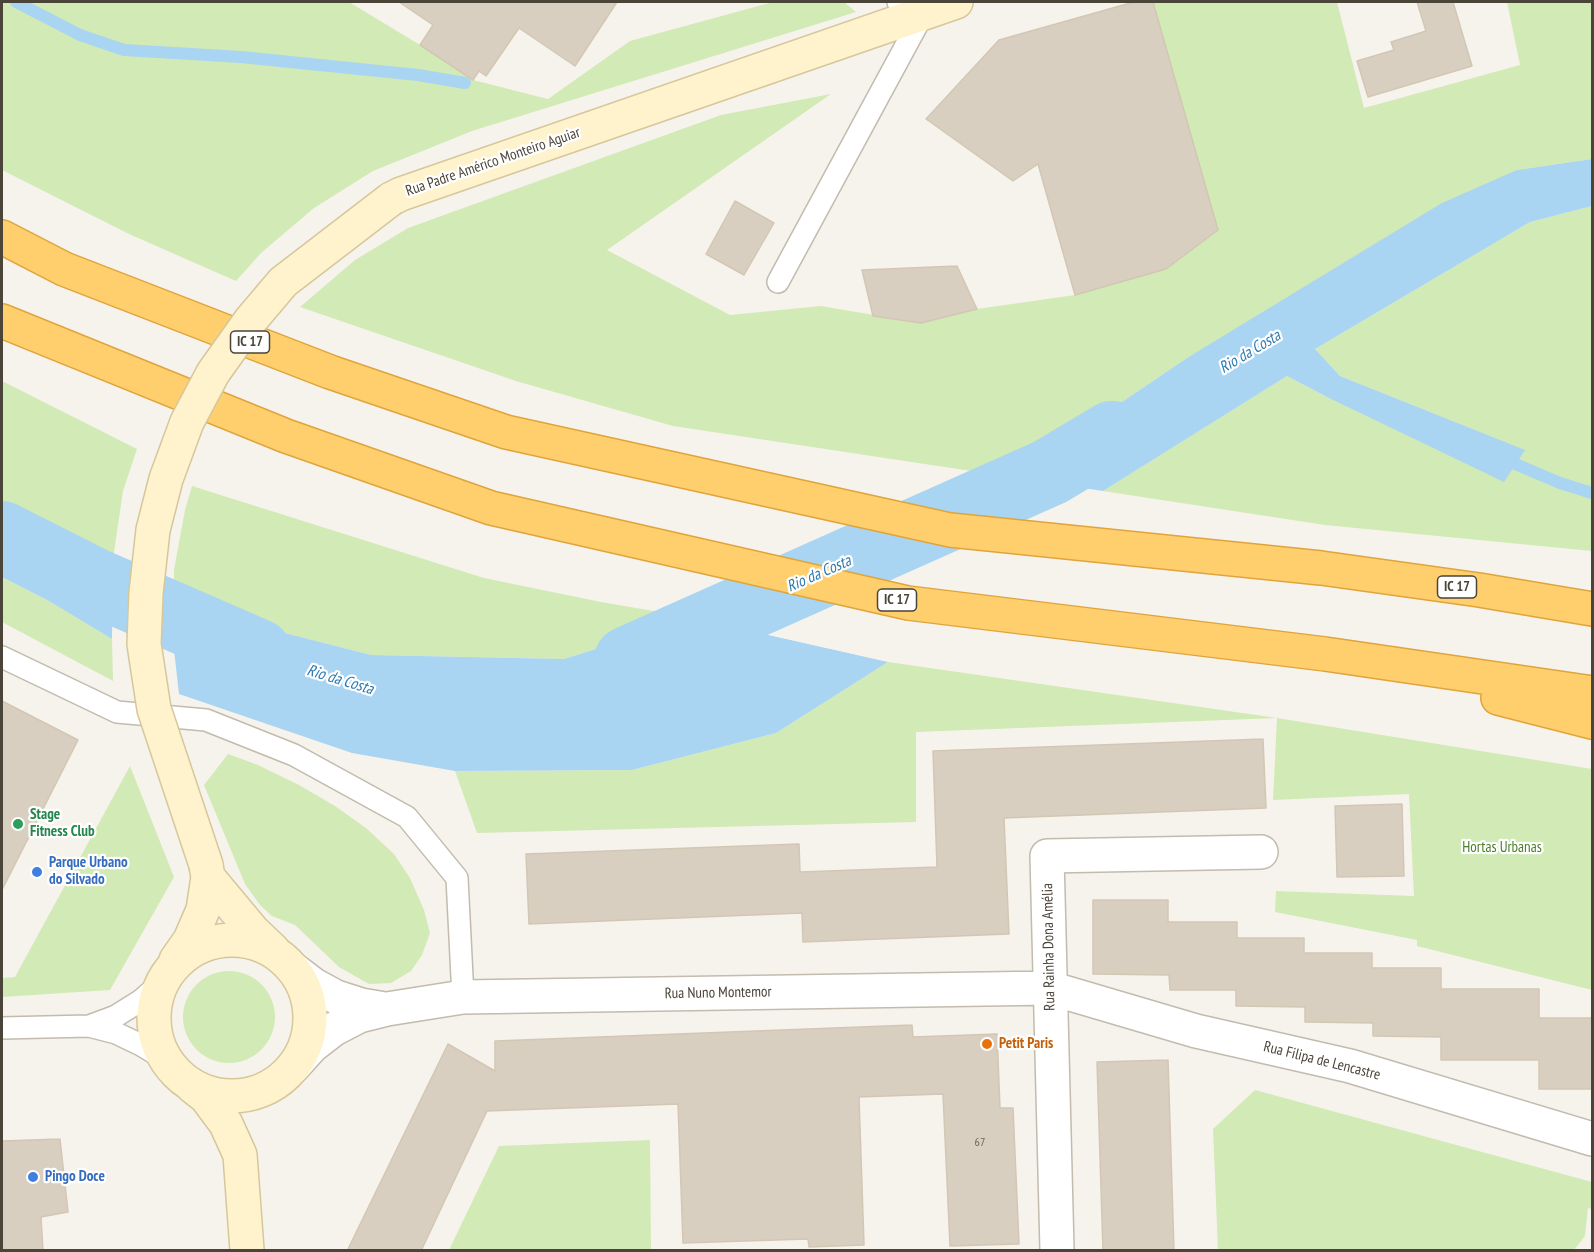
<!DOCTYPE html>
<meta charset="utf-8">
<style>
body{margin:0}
#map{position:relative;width:1594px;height:1252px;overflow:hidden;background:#f6f3ec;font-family:"PT Sans Narrow",sans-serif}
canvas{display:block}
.frame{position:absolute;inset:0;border:3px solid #4b4439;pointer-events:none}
</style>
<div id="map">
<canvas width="1594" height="1252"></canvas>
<div class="frame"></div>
</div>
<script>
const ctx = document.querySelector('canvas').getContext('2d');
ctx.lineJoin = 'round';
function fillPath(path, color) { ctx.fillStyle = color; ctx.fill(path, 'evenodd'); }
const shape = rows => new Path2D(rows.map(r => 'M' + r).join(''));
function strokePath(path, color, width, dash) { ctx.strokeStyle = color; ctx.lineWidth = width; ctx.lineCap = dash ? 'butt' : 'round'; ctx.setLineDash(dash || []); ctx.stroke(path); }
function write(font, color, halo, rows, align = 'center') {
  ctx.font = font + ' "PT Sans Narrow",sans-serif'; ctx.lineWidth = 4.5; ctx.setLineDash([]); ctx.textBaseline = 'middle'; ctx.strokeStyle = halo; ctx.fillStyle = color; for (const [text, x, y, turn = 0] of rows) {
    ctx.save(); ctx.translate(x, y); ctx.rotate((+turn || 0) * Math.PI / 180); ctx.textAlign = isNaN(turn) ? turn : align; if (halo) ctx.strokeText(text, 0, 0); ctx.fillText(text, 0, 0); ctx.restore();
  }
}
const green = shape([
 [2,2,349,2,420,45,473,80,548,99,630,41,773,2,844,2,856,12,472,131,373,171,314,208,261,253,236,281,129,234,2,170],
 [1153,2,1337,2,1364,108,1520,65,1507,2,1592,2,1592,159,1517,170,1187,358,1011,477,673,426,516,381,300,307,355,260,408,228,721,115,831,94,607,250,730,315,821,306,921,323,977,309,1075,295,1166,269,1218,230],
 [1592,206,1592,551,1325,525,1103,491,1287,376,1327,397,1524,450,1340,376,1315,349,1530,222],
 [2,381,137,449,123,491,113,559,2,502],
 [192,486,484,578,601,602,694,618,564,659,371,655,281,632,174,587,174,570,185,510],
 [2,577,49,601,112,639,113,681,2,622],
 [888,662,1277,718,1592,769,1592,990,1417,946,1417,940,1275,912,1276,891,1414,896,1409,794,1273,800,1277,718,916,732,916,822,477,833,455,771,632,770,776,733],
 [228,754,258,765,299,785,335,806,366,828,394,854,410,878,424,910,430,933,422,955,411,971,391,983,369,984,339,967,295,925,272,916,260,905,245,884,204,785],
 [130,766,174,877,110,990,2,997,2,978,15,977],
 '183 1017a46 46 0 1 1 92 0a46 46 0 1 1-92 0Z',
 [1255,1090,1592,1182,1592,1209,1588,1208,1585,1236,1574,1250,1218,1250,1213,1129],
 [650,1140,651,1250,449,1250,499,1146]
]);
const water = shape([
 [1592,159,1592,206,1530,222,1315,349,1340,376,1525,450,1504,482,1327,397,1287,376,1103,491,1011,477,1187,358,1442,203,1517,170],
 [2,502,113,559,112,639,49,601,2,577],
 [174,587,281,632,371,655,564,659,694,618,888,662,776,733,632,770,455,771,352,753,179,694,172,632]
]);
const pier = shape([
 [695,615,888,659,890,662,688,617]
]);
const stream = shape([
 [16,2,80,35,124,50,241,57,418,75,465,83],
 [1501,458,1560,483,1592,493]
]);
const river = shape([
 [2,535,97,583,258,653],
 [628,660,1050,472,1112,435]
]);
const building = shape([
 [399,2,617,2,575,66,519,28,486,76,479,71,473,80,420,45,433,25,399,2],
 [1134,2,1153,2,1218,230,1166,269,1075,295,1038,164,1013,181,926,119,999,40,1134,2],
 [1417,2,1453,2,1472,66,1368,97,1357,61,1394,50,1391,42,1426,31,1417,2],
 [735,201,774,223,744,275,706,254,735,201],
 [957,266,977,309,921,323,873,316,862,270,957,266],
 [2,701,78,740,2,890,2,701],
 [1263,739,1266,808,1004,818,1009,934,803,942,802,913,529,924,526,854,799,844,800,872,937,867,933,751,1263,739],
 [1402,804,1404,876,1337,877,1335,806,1402,804],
 [1093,900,1168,900,1168,922,1237,922,1237,938,1304,938,1304,953,1372,953,1372,968,1441,968,1441,989,1539,989,1539,1018,1593,1018,1593,1089,1539,1089,1539,1060,1441,1060,1441,1037,1373,1036,1373,1023,1305,1022,1305,1007,1236,1006,1236,990,1170,990,1169,975,1093,974,1093,900],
 [912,1025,913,1037,997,1034,1000,1108,1013,1108,1019,1244,950,1246,943,1094,859,1097,864,1245,809,1247,808,1239,683,1243,678,1104,487,1111,421,1251,347,1251,448,1044,495,1071,495,1041,912,1025],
 [1168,1060,1174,1251,1103,1251,1097,1062,1168,1060],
 [60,1139,68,1212,41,1217,43,1251,2,1251,2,1141,60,1139]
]);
const lane = shape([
 [778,282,923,14,898,2],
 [2,657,117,712,206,720,294,755,407,817,457,878,463,997],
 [89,1026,116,1016,140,1001,161,983],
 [2,1028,89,1026,116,1033,141,1045,166,1060]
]);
const street = shape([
 [293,969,314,985,336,997,361,1005,385,1009],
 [293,1067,312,1046,334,1029,359,1016,387,1009,463,997,1050,988,1196,1031,1350,1066,1592,1139],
 [1057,1250,1047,856,1261,852]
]);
const secondary = shape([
 [391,199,401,194,956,2],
 [208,877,253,931,273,950],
 '154 1018a78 78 0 1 1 156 0a78 78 0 1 1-156 0Z',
 [176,960,190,940,203,910,208,877,206,865],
 [192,1086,206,1097,226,1124,240,1155,247,1250]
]);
const highway = shape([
 [2,237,64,269,330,372,506,432,950,530,1321,568,1479,590,1592,609],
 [2,321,286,436,491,508,908,603,1325,654,1592,693],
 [1498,698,1592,722]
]);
const secondaryBridge = shape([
 [206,865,154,709,144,644,146,593,153,530,166,479,187,422,213,373,250,321,283,282,391,199]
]);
const markers = [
 [18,824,6,"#2e9e5b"],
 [37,872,6,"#3f7fe0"],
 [987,1044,6,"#e8710a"],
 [33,1177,6,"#3f7fe0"]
];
const numberNames = [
 ["67",980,1143]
];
const shields = [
 [250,342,39],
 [1457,587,39],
 [897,600,39]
];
const shieldNames = [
 ["IC 17",250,342],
 ["IC 17",1457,587],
 ["IC 17",897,600]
];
const streetNames = [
 ["Rua Padre Américo Monteiro Aguiar",493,162,-19],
 ["Rua Rainha Dona Amélia",1049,947,-91],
 ["Rua Nuno Montemor",718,993,-1],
 ["Rua Filipa de Lencastre",1322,1061,14]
];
const leisureNames = [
 ["Stage",30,815],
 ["Fitness Club",30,832]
];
const parkNames = [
 ["Hortas Urbanas",1502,848]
];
const shopNames = [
 ["Parque Urbano",49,863],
 ["do Silvado",49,880],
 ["Pingo Doce",45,1177]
];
const foodNames = [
 ["Petit Paris",999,1044]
];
const waterNames = [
 ["Rio da Costa",1250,352,-31],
 ["Rio da Costa",819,574,-24],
 ["Rio da Costa",340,680,17]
];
fillPath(green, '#d2eab5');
fillPath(water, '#a9d4f2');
fillPath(pier, '#f6f3ec');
strokePath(stream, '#a9d4f2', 12);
strokePath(river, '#a9d4f2', 68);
fillPath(building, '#d8cfc1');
strokePath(building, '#d3c7b4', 1.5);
strokePath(lane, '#c2bbae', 24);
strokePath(street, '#c2bbae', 36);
strokePath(secondary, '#d6c79b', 36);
strokePath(highway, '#e0a43c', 36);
strokePath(lane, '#fff', 21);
strokePath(street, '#fff', 33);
strokePath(secondary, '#fff3cd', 33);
strokePath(highway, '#ffcf6e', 33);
strokePath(secondaryBridge, '#d6c79b', 36, []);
strokePath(secondaryBridge, '#fff3cd', 33);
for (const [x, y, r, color] of markers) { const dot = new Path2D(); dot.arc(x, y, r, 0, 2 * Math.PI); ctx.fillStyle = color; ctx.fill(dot); strokePath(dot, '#fff', 2); }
write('12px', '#6e675b', null, numberNames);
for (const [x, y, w] of shields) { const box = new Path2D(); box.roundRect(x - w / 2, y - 11, w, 22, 4.5); ctx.fillStyle = '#fff'; ctx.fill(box); strokePath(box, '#4b4439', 1.5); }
write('bold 14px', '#4b4439', null, shieldNames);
write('15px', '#4b4439', '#fff', streetNames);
write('bold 15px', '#27864d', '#fff', leisureNames, 'left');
write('15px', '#4a7f2a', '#fff', parkNames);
write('bold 15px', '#366cbe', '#fff', shopNames, 'left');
write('bold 15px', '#c56008', '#fff', foodNames, 'left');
write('italic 16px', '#2e7ab2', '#fff', waterNames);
</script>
